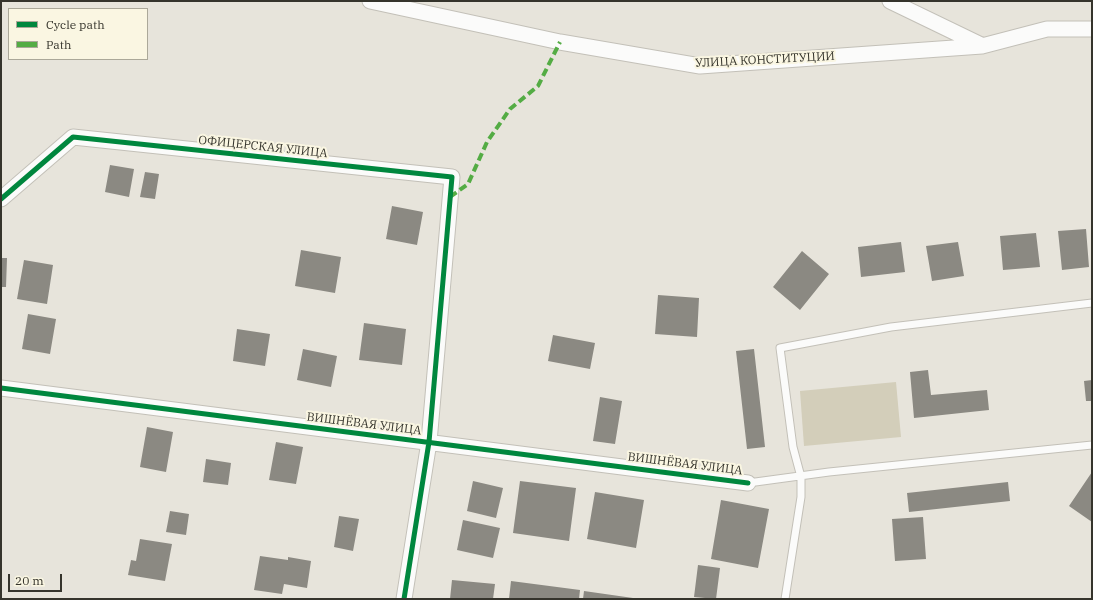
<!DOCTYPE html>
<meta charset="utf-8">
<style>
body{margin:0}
#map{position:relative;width:1093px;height:600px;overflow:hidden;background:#e7e4db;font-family:"IBM Plex Serif",serif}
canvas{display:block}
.frame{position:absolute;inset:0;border:2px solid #35342c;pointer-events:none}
.legend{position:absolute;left:8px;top:8px;width:140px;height:52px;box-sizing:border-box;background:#faf6e2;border:1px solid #aba899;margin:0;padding:5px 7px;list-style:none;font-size:12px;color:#35342c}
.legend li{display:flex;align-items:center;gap:8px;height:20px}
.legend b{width:20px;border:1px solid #aba899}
.scale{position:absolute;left:8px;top:574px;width:54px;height:18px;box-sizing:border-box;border:2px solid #35342c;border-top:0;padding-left:5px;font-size:12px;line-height:14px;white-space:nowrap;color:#35342c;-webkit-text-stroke:3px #faf6e2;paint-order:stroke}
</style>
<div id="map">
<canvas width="1093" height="600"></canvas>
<div class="frame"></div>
<ul class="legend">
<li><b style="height:5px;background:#00873e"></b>Cycle path</li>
<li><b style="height:5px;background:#54ac44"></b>Path</li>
</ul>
<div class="scale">20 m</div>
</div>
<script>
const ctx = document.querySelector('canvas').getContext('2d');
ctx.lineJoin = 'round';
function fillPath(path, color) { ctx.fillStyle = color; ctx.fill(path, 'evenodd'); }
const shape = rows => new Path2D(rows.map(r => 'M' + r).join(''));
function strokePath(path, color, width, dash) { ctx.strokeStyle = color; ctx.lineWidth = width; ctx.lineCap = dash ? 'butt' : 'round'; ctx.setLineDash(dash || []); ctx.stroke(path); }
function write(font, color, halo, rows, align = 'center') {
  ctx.font = font + ' "IBM Plex Serif",serif'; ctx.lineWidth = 4; ctx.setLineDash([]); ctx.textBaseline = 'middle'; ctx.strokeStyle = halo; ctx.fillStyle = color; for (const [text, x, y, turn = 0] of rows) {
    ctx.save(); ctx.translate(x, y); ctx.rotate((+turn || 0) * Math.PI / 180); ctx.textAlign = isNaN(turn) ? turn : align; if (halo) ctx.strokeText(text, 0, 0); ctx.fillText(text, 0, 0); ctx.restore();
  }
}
const green = shape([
 [896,382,901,437,804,446,800,391]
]);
const building = shape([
 [110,165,134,169,129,197,105,192],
 [145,172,159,174,155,199,140,197],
 [392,206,423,212,417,245,386,239],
 [1086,229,1089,267,1062,270,1058,231],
 [1036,233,1040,267,1003,270,1000,236],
 [901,242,905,272,861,277,858,247],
 [958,242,964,276,932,281,926,246],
 [301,250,341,257,335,293,295,286],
 [802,251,829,274,800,310,773,287],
 [1,258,7,258,6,287,1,287],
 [24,260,53,265,47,304,17,299],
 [658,295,699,298,697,337,655,334],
 [28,314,56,319,50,354,22,349],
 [364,323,406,329,402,365,359,360],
 [237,329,270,334,265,366,233,361],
 [553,335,595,343,590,369,548,361],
 [303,349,337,356,331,387,297,380],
 [754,349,765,447,747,449,736,351],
 [928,370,931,395,987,390,989,410,914,418,910,372],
 [1092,380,1092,401,1086,401,1084,381],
 [600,397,622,401,615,444,593,441],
 [147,427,173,432,166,472,140,467],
 [276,442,303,447,296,484,269,480],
 [206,459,231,463,228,485,203,482],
 [1092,472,1092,522,1069,506],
 [473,481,503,488,496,518,467,511],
 [520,481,576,488,569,541,513,533],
 [1008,482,1010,501,909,512,907,493],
 [595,492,644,500,636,548,587,539],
 [721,500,769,509,758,568,711,559],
 [170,511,189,514,186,535,166,532],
 [339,516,359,519,353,551,334,547],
 [923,517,926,559,895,561,892,519],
 [463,520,500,528,493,558,457,550],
 [140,539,172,544,165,581,128,575,131,560,136,561],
 [260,556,288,560,288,557,311,561,307,588,284,584,282,594,254,590],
 [698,565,720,568,716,599,694,597],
 [452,580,495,584,493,599,450,599],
 [511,581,580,590,579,599,509,599],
 [584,591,633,598,633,599,583,599]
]);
const service = shape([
 [748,483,829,472,1092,445],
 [785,599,801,497,801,477,793,447,780,348,891,327,1092,303]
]);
const minor = shape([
 [370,1,560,42,700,66,982,46,1047,29,1092,29],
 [890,1,981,45],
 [1,199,73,137,452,177,429,442,404,599],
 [1,388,748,483]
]);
const quiet = shape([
 [450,197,468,184,487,142,510,109,538,86,560,42]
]);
const cycleway = shape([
 [1,199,73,137,452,177,429,442,404,599],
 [1,388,748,483]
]);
const streetNames = [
 ["УЛИЦА КОНСТИТУЦИИ",765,60,-3],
 ["ОФИЦЕРСКАЯ УЛИЦА",263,147,6],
 ["ВИШНЁВАЯ УЛИЦА",364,424,7],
 ["ВИШНЁВАЯ УЛИЦА",685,464,7]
];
fillPath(green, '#d3ceba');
fillPath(building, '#8b8982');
strokePath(service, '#c3c0b8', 9);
strokePath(minor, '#c3c0b8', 17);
strokePath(service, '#fbfbfa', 7);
strokePath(minor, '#fbfbfa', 15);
strokePath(quiet, '#54ac44', 4, [8, 4]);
strokePath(cycleway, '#00873e', 5);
write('12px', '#35342c', '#faf6e2', streetNames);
</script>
